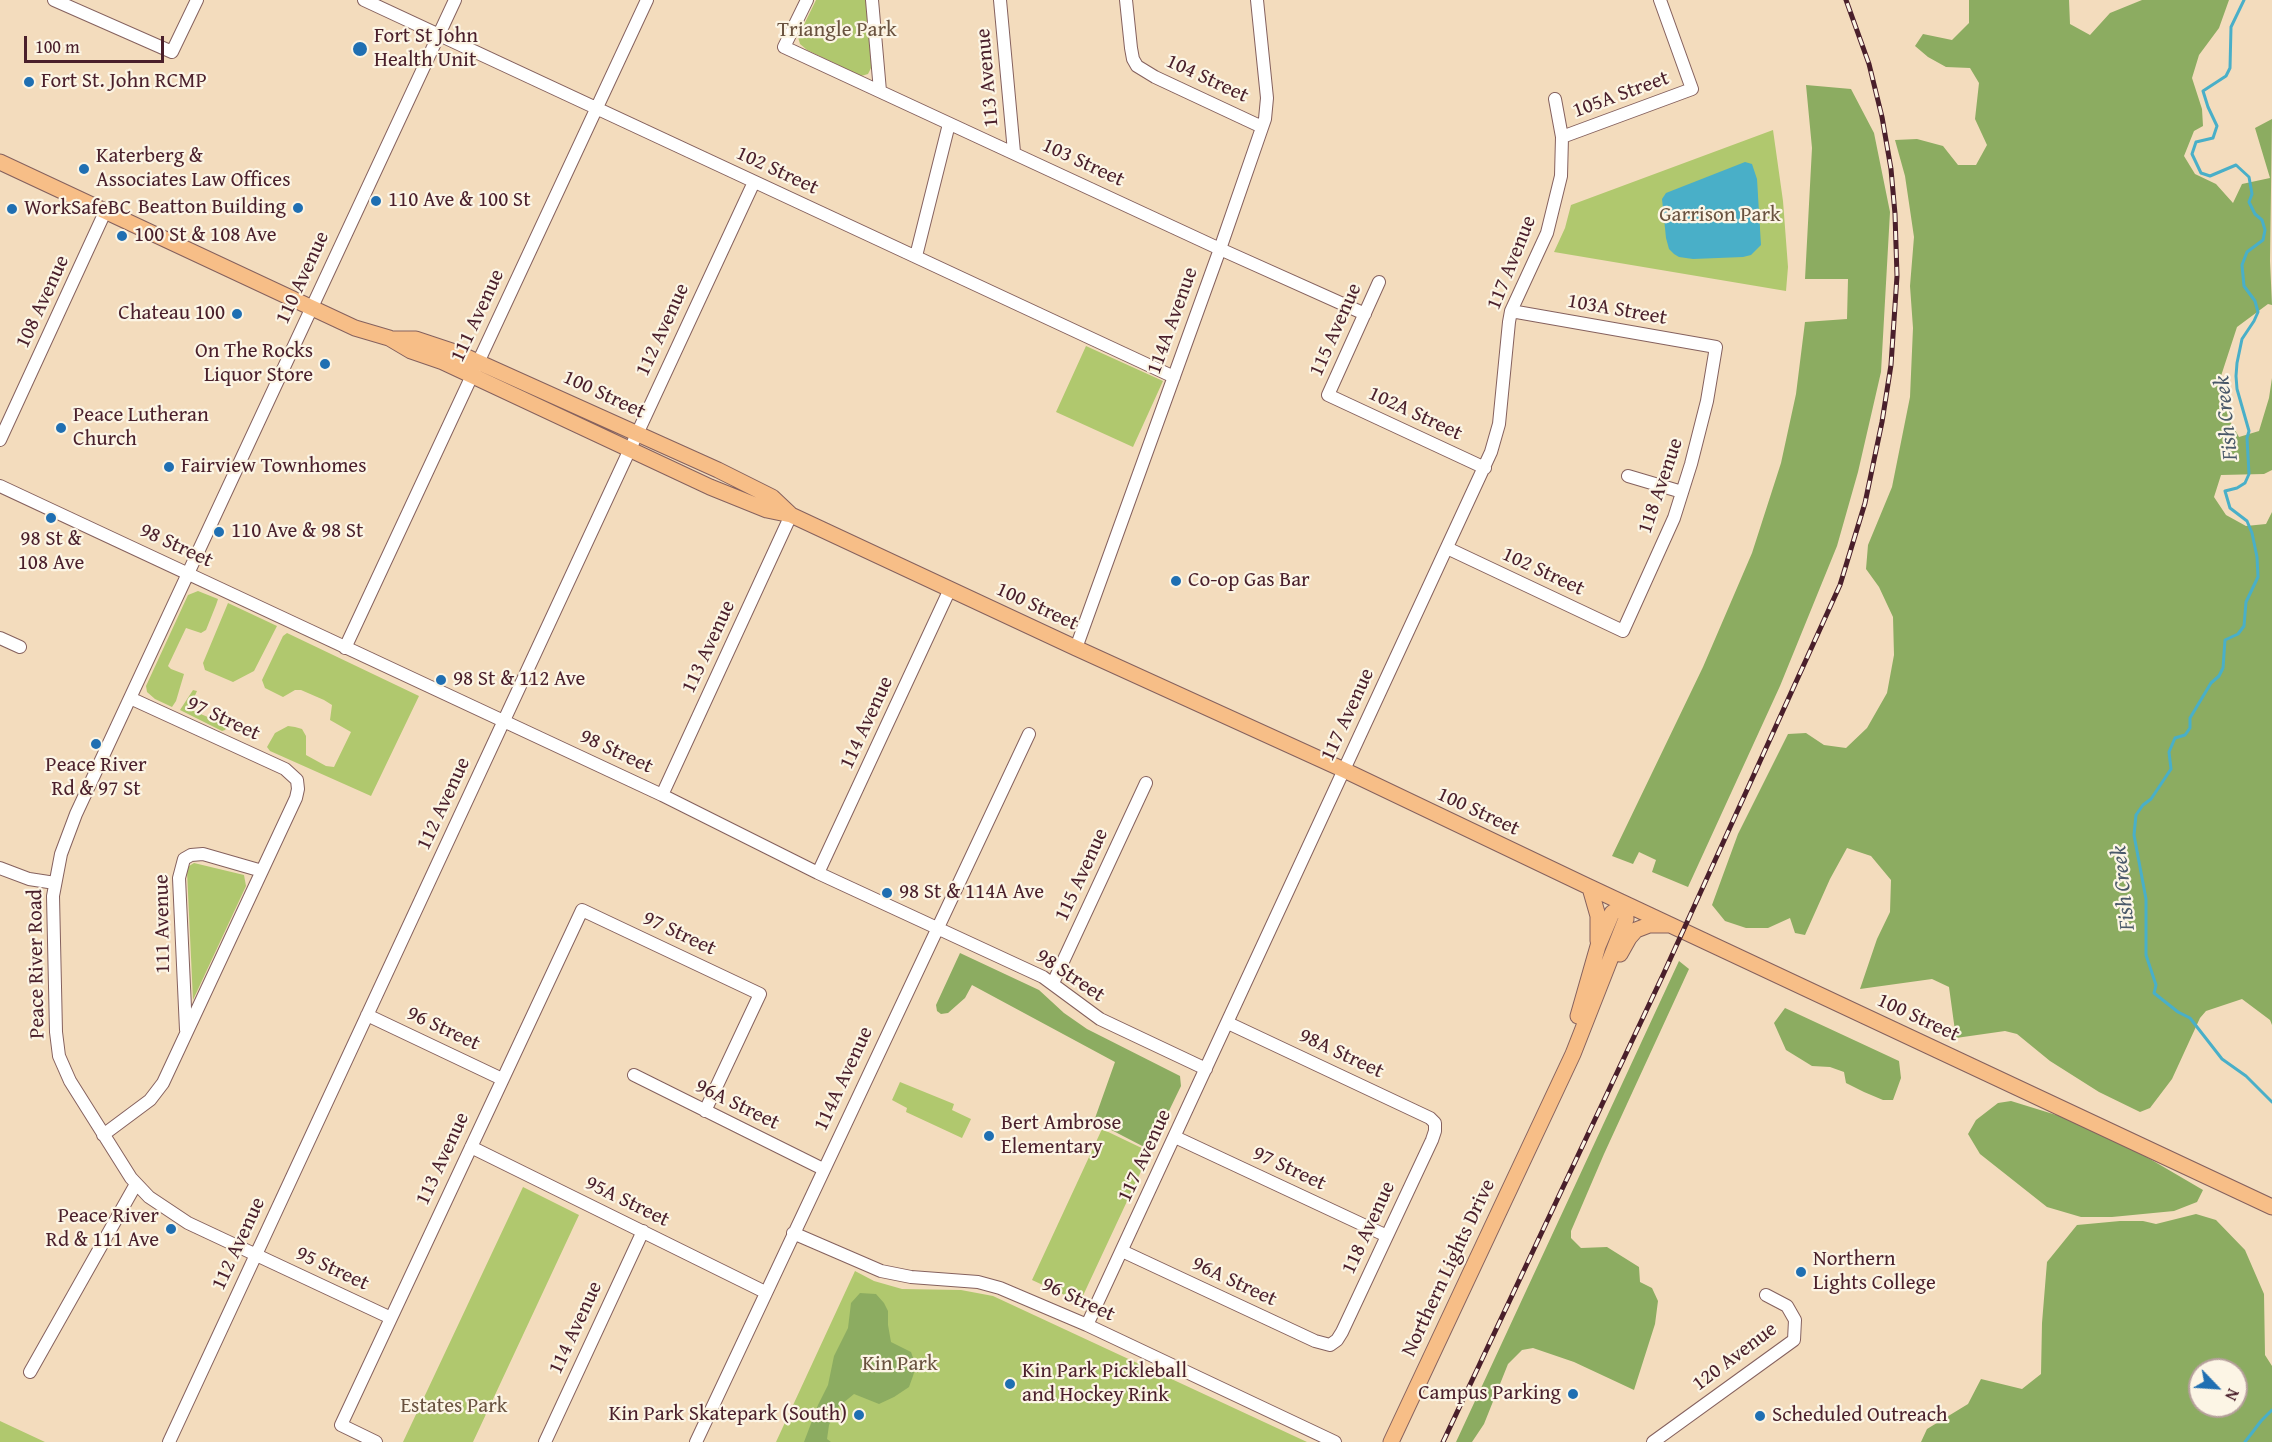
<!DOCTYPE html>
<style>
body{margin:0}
#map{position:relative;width:2272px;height:1442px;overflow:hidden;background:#f3dcbd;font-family:"Gentium Book Plus",serif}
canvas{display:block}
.north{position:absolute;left:2188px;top:1358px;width:60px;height:60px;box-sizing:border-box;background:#fcf5e5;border:2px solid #b59f9b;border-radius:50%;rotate:115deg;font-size:16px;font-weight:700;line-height:24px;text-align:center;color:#4a1f2b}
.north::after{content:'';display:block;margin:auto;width:21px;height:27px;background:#1f6fb2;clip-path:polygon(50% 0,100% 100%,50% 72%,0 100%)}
.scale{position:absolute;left:24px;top:36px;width:140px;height:27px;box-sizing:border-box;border:3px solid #4a1f2b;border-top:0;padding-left:8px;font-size:18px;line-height:21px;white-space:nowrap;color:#4a1f2b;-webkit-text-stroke:4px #fcf5e5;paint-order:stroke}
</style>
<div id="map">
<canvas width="2272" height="1442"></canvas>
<div class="north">N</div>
<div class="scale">100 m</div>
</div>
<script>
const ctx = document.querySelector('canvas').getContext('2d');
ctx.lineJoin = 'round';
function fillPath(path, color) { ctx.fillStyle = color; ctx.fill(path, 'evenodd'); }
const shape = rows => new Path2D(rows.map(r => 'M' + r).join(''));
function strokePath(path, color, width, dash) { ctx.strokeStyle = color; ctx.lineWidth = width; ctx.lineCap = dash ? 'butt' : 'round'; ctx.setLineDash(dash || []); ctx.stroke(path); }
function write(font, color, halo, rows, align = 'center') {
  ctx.font = font + ' "Gentium Book Plus",serif'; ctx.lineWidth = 4.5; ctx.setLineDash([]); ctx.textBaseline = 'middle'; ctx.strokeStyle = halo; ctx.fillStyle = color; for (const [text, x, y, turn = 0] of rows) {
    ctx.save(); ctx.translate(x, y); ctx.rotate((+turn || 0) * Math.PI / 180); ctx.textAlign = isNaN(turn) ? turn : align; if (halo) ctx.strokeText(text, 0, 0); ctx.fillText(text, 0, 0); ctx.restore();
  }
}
const green = shape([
 [816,0,866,0,872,66,868,74,861,76,807,50,800,44,798,37],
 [1773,130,1783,201,1788,267,1786,291,1554,252,1565,228,1571,205],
 [1086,346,1163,381,1133,447,1056,412],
 [198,591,218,599,216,605,206,630,201,633,186,628,168,666,171,669,184,674,176,701,172,707,155,699,147,692,146,686,188,595],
 [228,603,277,626,254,671,233,682,205,670,203,663],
 [287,633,419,696,371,796,270,751,267,747,275,733,288,726,295,727,302,729,306,736,306,755,326,766,334,767,351,732,330,720,332,705,324,700,301,690,295,690,283,697,265,688,262,680,283,636],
 [193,690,197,691,189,709,224,724,229,724,225,730,222,731,180,710],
 [194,863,244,875,246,886,193,1000,187,871,189,866],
 [900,1082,954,1104,952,1110,971,1119,962,1138,906,1112,907,1108,892,1100],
 [1102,1129,1150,1152,1080,1302,1032,1280],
 [523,1187,579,1215,473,1442,403,1442],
 [855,1271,874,1281,902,1289,961,1290,993,1296,1307,1442,776,1442],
 [0,1421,45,1442,0,1442]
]);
const forest = shape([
 [1969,0,2069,0,2070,24,2090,35,2110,13,2142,0,2229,0,2219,28,2199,55,2192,78,2202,109,2203,126,2194,131,2184,156,2195,174,2216,184,2233,203,2242,184,2270,178,2255,128,2272,119,2270,261,2272,305,2268,304,2237,327,2221,376,2228,418,2239,437,2259,431,2269,398,2272,378,2272,470,2264,474,2221,475,2214,497,2226,515,2246,526,2266,524,2272,512,2272,1025,2270,1020,2242,999,2206,1011,2200,1018,2172,1079,2150,1108,2140,1112,2099,1092,2050,1061,2017,1034,2005,1031,1956,1038,1949,987,1932,979,1860,989,1877,939,1890,912,1891,880,1871,856,1847,848,1830,879,1805,935,1795,933,1790,918,1768,928,1746,928,1725,921,1712,905,1738,834,1788,734,1806,733,1824,745,1846,748,1867,728,1887,693,1894,655,1893,617,1879,587,1866,569,1868,545,1892,487,1910,397,1913,328,1910,286,1914,237,1905,176,1895,140,1917,139,1943,146,1958,165,1976,165,1987,145,1975,119,1979,83,1970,68,1946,67,1928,57,1915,46,1923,34,1952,40,1969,23],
 [1806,85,1851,89,1874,133,1890,212,1881,372,1858,472,1837,546,1780,686,1688,887,1652,872,1656,860,1639,852,1633,864,1612,856,1703,667,1752,553,1781,463,1796,394,1805,322,1847,319,1848,279,1805,279,1812,148],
 [960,953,1039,990,1064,1013,1087,1029,1180,1076,1181,1086,1150,1150,1094,1121,1115,1062,972,985,965,998,948,1013,941,1014,937,1011,936,1005],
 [1679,961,1689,969,1604,1154,1571,1231,1571,1238,1581,1248,1607,1247,1639,1267,1640,1282,1652,1288,1658,1301,1655,1324,1634,1390,1574,1362,1533,1348,1522,1350,1508,1364,1484,1424,1472,1442,1456,1442],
 [1785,1008,1899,1061,1901,1078,1893,1100,1883,1100,1864,1092,1846,1083,1844,1072,1830,1067,1812,1066,1786,1050,1774,1023],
 [2011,1101,2066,1118,2138,1152,2203,1190,2197,1202,2174,1211,2112,1217,2081,1217,2047,1207,1980,1154,1968,1134,1976,1120,1998,1103],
 [2196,1214,2216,1220,2245,1250,2264,1294,2265,1355,2272,1366,2272,1442,1921,1442,1927,1429,1968,1404,1981,1379,2022,1389,2041,1374,2042,1323,2047,1262,2077,1225,2120,1221,2143,1221,2156,1224],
 [2200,1370,2236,1370,2236,1406,2200,1406],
 [860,1293,876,1294,884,1303,888,1311,888,1325,891,1342,911,1352,916,1366,913,1376,909,1387,894,1397,879,1404,854,1394,837,1408,829,1425,827,1439,831,1442,804,1442,818,1405,828,1385,834,1356,848,1328,851,1303]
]);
const water = shape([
 [1745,162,1752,164,1757,179,1761,245,1751,255,1743,257,1693,259,1679,257,1674,254,1669,249,1666,238,1662,199,1666,193]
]);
const stream = shape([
 [2244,0,2231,27,2230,68,2226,76,2203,91,2208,107,2217,126,2213,138,2196,142,2192,154,2201,173,2210,176,2236,165,2249,177,2252,194,2249,202,2255,214,2262,220,2265,230,2263,240,2247,252,2242,265,2244,286,2255,301,2258,312,2254,321,2242,339,2237,363,2236,376,2237,389,2249,431,2247,438,2249,474,2245,483,2237,488,2225,491,2230,508,2247,521,2252,533,2257,557,2258,577,2246,602,2244,626,2238,634,2225,640,2223,668,2219,676,2211,683,2190,718,2190,728,2185,735,2175,738,2169,752,2171,769,2151,799,2143,805,2136,815,2134,835,2146,899,2146,955,2156,985,2154,993,2178,1012,2190,1018,2222,1059,2246,1076,2272,1102],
 [2245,1442,2261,1421,2272,1410]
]);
const minor = shape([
 [54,0,172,52,197,0],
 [364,0,1174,377],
 [807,0,784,47,1220,249,1365,314],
 [872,0,880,91],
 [1000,0,1014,152],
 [1126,0,1131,48,1133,59,1137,66,1155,77,1262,127],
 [1562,137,1692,89,1660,0],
 [916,256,949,124],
 [1379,282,1328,395,1485,468],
 [0,440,105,212],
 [1628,476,1682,492],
 [0,486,662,795,818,873,1043,977,1100,1019,1206,1069],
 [1447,548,1623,631,1674,518,1691,464,1707,401,1716,347,1511,311],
 [0,638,20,647],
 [345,648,647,0],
 [1076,648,1220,249,1265,119,1267,98,1257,0],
 [662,795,791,515],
 [0,868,29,879,55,883],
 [818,873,950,589],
 [1053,983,1146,783],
 [367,1015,502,1079],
 [186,1030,179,878,184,859,191,855,203,854,262,871],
 [634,1075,823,1169],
 [103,1135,150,1100,163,1083,296,798,298,789,297,780,285,769,130,698],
 [1175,1137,1387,1236],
 [471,1147,765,1292],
 [793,1233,881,1271,911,1277,978,1282,1000,1288,1087,1325,1335,1442],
 [1122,1251,1315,1341,1330,1345,1337,1340,1342,1332,1432,1140,1435,1131,1435,1123,1430,1118,1228,1023],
 [391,1318,188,1223,149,1197,131,1178,70,1081,59,1056,56,1032,53,896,61,854,76,814,455,0],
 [1087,1325,1491,452,1499,424,1509,322,1511,311,1547,233,1561,176,1562,137,1555,99],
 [30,1372,136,1184],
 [169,1442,754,182],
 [376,1442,341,1425,582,910,760,994,705,1111],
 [545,1442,643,1231],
 [696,1442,1029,734],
 [1653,1442,1794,1340,1795,1320,1787,1306,1766,1295]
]);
const major = shape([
 [0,162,355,328,389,338,411,351,443,362,710,487,767,510,791,515,1076,648,1344,770,1585,885,2272,1207],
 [392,339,416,339,458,353,718,470,772,497,790,514],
 [1590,888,1598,916,1598,941],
 [1620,954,1629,938,1636,930,1649,925,1667,925],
 [1578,1016,1598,946,1612,913,1625,904],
 [1391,1442,1573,1054,1626,919,1625,904]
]);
const rail = shape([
 [1443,1442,1663,975,1840,585,1865,503,1882,422,1891,365,1897,276,1895,214,1891,169,1882,117,1869,64,1846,0]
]);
const markers = [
 [360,49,8,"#1f6fb2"],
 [29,82,6,"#1f6fb2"],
 [84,169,6,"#1f6fb2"],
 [376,201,6,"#1f6fb2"],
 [298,208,6,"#1f6fb2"],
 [12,209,6,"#1f6fb2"],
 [122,236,6,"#1f6fb2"],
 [237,314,6,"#1f6fb2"],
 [325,364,6,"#1f6fb2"],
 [61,428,6,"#1f6fb2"],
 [169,467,6,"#1f6fb2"],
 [51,518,6,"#1f6fb2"],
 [219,532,6,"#1f6fb2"],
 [1176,581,6,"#1f6fb2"],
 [441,680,6,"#1f6fb2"],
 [96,744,6,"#1f6fb2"],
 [887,893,6,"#1f6fb2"],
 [989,1136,6,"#1f6fb2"],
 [171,1229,6,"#1f6fb2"],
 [1801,1272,6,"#1f6fb2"],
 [1010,1384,6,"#1f6fb2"],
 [1573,1394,6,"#1f6fb2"],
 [859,1415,6,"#1f6fb2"],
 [1760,1416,6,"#1f6fb2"]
];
const parkNames = [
 ["Triangle Park",837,31],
 ["Garrison Park",1720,216],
 ["Kin Park",900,1365],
 ["Estates Park",454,1407]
];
const poiNames = [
 ["Fort St John",374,37],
 ["Health Unit",374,61],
 ["Fort St. John RCMP",41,82],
 ["Katerberg &",96,157],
 ["Associates Law Offices",96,181],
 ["110 Ave & 100 St",388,201],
 ["Beatton Building",286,208,"right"],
 ["WorkSafeBC",24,209],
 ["100 St & 108 Ave",134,236],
 ["Chateau 100",225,314,"right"],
 ["On The Rocks",313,352,"right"],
 ["Liquor Store",313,376,"right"],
 ["Peace Lutheran",73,416],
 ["Church",73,440],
 ["Fairview Townhomes",181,467],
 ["110 Ave & 98 St",231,532],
 ["98 St &",51,540,"center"],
 ["108 Ave",51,564,"center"],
 ["Co-op Gas Bar",1188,581],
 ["98 St & 112 Ave",453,680],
 ["Peace River",96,766,"center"],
 ["Rd & 97 St",96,790,"center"],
 ["98 St & 114A Ave",899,893],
 ["Bert Ambrose",1001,1124],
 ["Elementary",1001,1148],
 ["Peace River",159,1217,"right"],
 ["Rd & 111 Ave",159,1241,"right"],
 ["Northern",1813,1260],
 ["Lights College",1813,1284],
 ["Kin Park Pickleball",1022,1372],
 ["and Hockey Rink",1022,1396],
 ["Campus Parking",1561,1394,"right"],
 ["Kin Park Skatepark (South)",847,1415,"right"],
 ["Scheduled Outreach",1772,1416]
];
const streetNames = [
 ["113 Avenue",988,78,-95],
 ["104 Street",1207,79,25],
 ["105A Street",1621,95,-20],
 ["103 Street",1083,163,25],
 ["102 Street",777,171,25],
 ["117 Avenue",1512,263,-68],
 ["110 Avenue",303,278,-65],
 ["108 Avenue",43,302,-65],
 ["103A Street",1617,310,10],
 ["111 Avenue",478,316,-65],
 ["114A Avenue",1173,321,-70],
 ["112 Avenue",663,330,-65],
 ["115 Avenue",1336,330,-66],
 ["100 Street",604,395,25],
 ["102A Street",1415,414,25],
 ["118 Avenue",1661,486,-71],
 ["98 Street",176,546,25],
 ["102 Street",1543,572,25],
 ["100 Street",1037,607,25],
 ["113 Avenue",709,647,-65],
 ["117 Avenue",1348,715,-65],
 ["97 Street",223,719,25],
 ["114 Avenue",867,723,-65],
 ["98 Street",616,752,25],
 ["112 Avenue",444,804,-65],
 ["100 Street",1478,812,25],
 ["115 Avenue",1082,875,-65],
 ["111 Avenue",163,924,-91],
 ["97 Street",679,934,25],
 ["Peace River Road",37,964,-91],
 ["98 Street",1070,976,34],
 ["100 Street",1918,1018,25],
 ["96 Street",443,1029,25],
 ["98A Street",1341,1054,25],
 ["114A Avenue",844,1079,-65],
 ["96A Street",737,1105,26],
 ["117 Avenue",1145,1156,-65],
 ["113 Avenue",443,1159,-65],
 ["97 Street",1289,1169,25],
 ["95A Street",627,1202,26],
 ["118 Avenue",1369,1228,-65],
 ["112 Avenue",239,1244,-65],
 ["Northern Lights Drive",1449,1268,-65],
 ["95 Street",332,1269,25],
 ["96A Street",1234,1282,25],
 ["96 Street",1078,1300,25],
 ["114 Avenue",576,1328,-65],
 ["120 Avenue",1735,1357,-37]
];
const waterNames = [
 ["Fish Creek",2227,418,-96],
 ["Fish Creek",2124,888,-96]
];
fillPath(green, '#b0c86e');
fillPath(forest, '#8cac61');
fillPath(water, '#49afc8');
strokePath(stream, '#49afc8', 3);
strokePath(minor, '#85615e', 14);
strokePath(major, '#85615e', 17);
strokePath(minor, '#fff', 12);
strokePath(major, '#f7be87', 15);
strokePath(rail, '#4a1f2b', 5);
strokePath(rail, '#fcf5e5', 3, [9]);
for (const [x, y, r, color] of markers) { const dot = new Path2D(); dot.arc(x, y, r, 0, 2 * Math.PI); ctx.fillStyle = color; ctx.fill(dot); strokePath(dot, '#fcf5e5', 2); }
write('21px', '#69523f', '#fcf5e5', parkNames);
write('21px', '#4a1f2b', '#fcf5e5', poiNames, 'left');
write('21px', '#4a1f2b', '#fcf5e5', streetNames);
write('italic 22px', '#4a596a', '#fcf5e5', waterNames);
</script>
